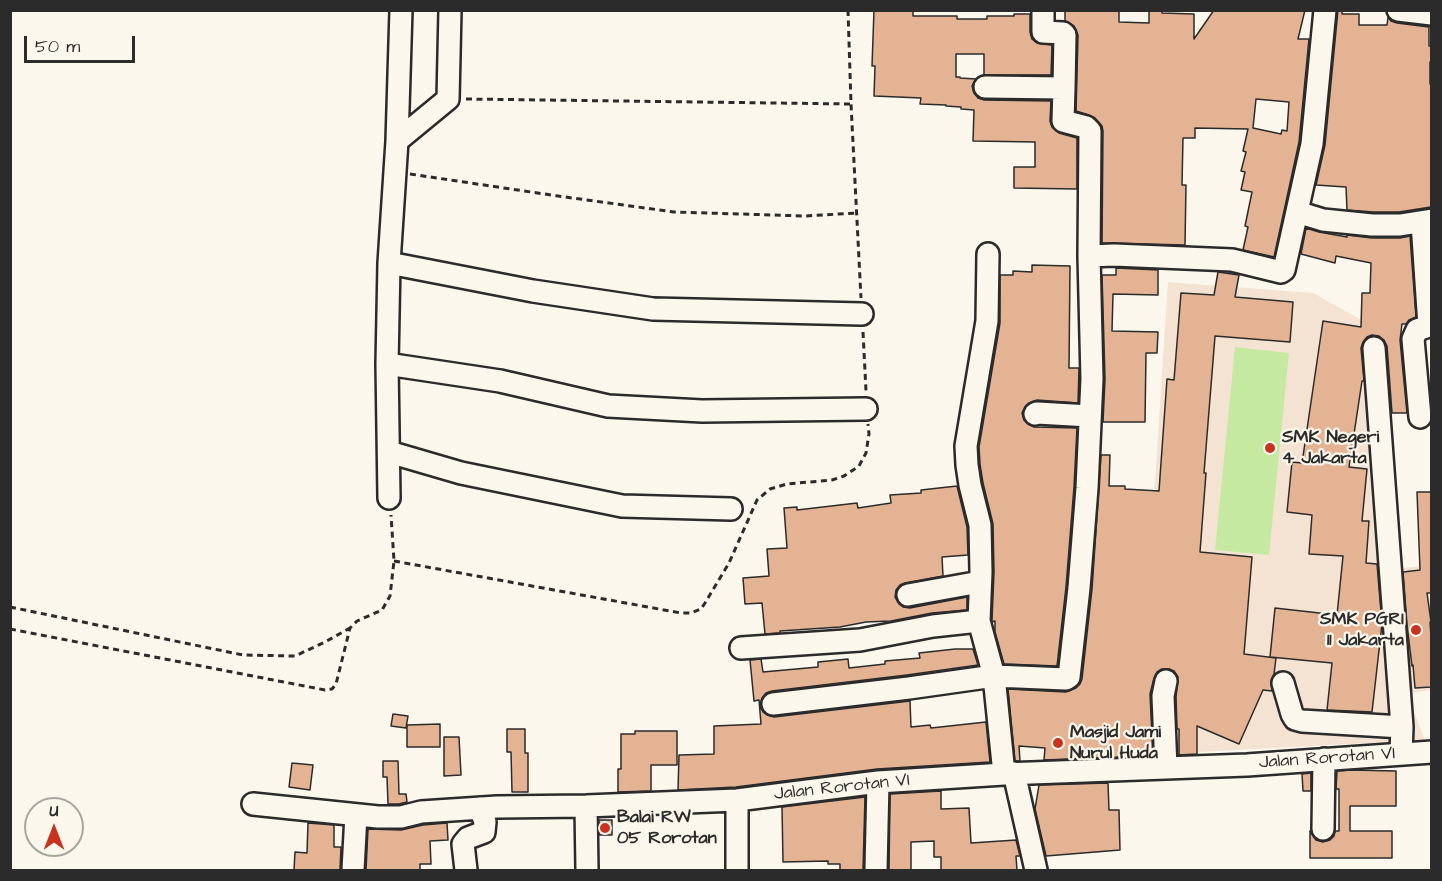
<!DOCTYPE html>
<style>
body{margin:0}
#map{position:relative;width:1442px;height:881px;overflow:hidden;background:#fbf7ec;font-family:"Architects Daughter",sans-serif}
canvas{display:block}
.frame{position:absolute;inset:0;border:12px solid #2b2b2b;pointer-events:none}
.north{position:absolute;left:24px;top:797px;width:60px;height:60px;box-sizing:border-box;background:#fbf7ec;border:2px solid #a8a59f;border-radius:50%;rotate:0deg;font-size:16px;font-weight:700;line-height:24px;text-align:center;color:#2b2b2b}
.north::after{content:'';display:block;margin:auto;width:21px;height:27px;background:#c8321e;clip-path:polygon(50% 0,100% 100%,50% 72%,0 100%)}
.scale{position:absolute;left:24px;top:36px;width:111px;height:27px;box-sizing:border-box;border:3px solid #2b2b2b;border-top:0;padding-left:8px;font-size:18px;line-height:21px;white-space:nowrap;color:#2b2b2b;-webkit-text-stroke:4px #fbf7ec;paint-order:stroke}
</style>
<div id="map">
<canvas width="1442" height="881"></canvas>
<div class="frame"></div>
<div class="north">U</div>
<div class="scale">50 m</div>
</div>
<script>
const ctx = document.querySelector('canvas').getContext('2d');
ctx.lineJoin = 'round';
function fillPath(path, color) { ctx.fillStyle = color; ctx.fill(path, 'evenodd'); }
const shape = rows => new Path2D(rows.map(r => 'M' + r).join(''));
function strokePath(path, color, width, dash) { ctx.strokeStyle = color; ctx.lineWidth = width; ctx.lineCap = dash ? 'butt' : 'round'; ctx.setLineDash(dash || []); ctx.stroke(path); }
function write(font, color, halo, rows, align = 'center') {
  ctx.font = font + ' "Architects Daughter",sans-serif'; ctx.lineWidth = 4.5; ctx.setLineDash([]); ctx.textBaseline = 'middle'; ctx.strokeStyle = halo; ctx.fillStyle = color; for (const [text, x, y, turn = 0] of rows) {
    ctx.save(); ctx.translate(x, y); ctx.rotate((+turn || 0) * Math.PI / 180); ctx.textAlign = isNaN(turn) ? turn : align; if (halo) ctx.strokeText(text, 0, 0); ctx.fillText(text, 0, 0); ctx.restore();
  }
}
const built = shape([
 [1168,282,1313,293,1374,327,1393,569,1431,565,1431,690,1407,694,1425,740,1198,752,1198,689,1147,604]
]);
const green = shape([
 [1235,347,1289,353,1269,555,1215,550]
]);
const building = shape([
 [874,10,913,11,913,16,957,16,957,19,987,19,987,16,1014,16,1014,14,1030,14,1030,32,1032,39,1037,43,1052,45,1051,75,984,75,984,54,956,54,956,77,960,77,960,78,976,79,972,86,974,93,978,98,984,100,1051,101,1050,121,1052,127,1059,133,1077,138,1077,189,1014,188,1014,167,1035,167,1035,142,973,141,974,110,961,109,961,107,946,106,946,105,920,104,921,98,874,96,875,66,872,66,874,10],
 [1065,10,1119,10,1119,22,1149,23,1149,10,1162,10,1162,13,1194,14,1194,39,1214,10,1305,10,1298,39,1309,39,1299,142,1274,257,1243,250,1248,227,1245,226,1252,192,1241,190,1245,172,1241,171,1246,152,1243,151,1248,129,1195,128,1195,138,1183,138,1182,185,1186,185,1185,245,1102,243,1103,131,1102,126,1095,118,1089,115,1076,111,1078,35,1074,26,1065,21,1065,10],
 [1256,99,1289,102,1287,131,1282,130,1281,134,1253,128,1256,99],
 [1338,10,1342,10,1342,14,1359,14,1359,25,1387,25,1388,17,1391,21,1397,23,1429,27,1429,46,1431,46,1431,62,1430,62,1430,84,1431,84,1431,207,1399,212,1373,212,1347,210,1346,187,1316,185,1325,145,1338,10],
 [1306,228,1319,232,1347,237,1347,235,1372,238,1400,238,1410,236,1416,317,1409,320,1406,324,1402,324,1400,340,1407,413,1392,413,1387,346,1384,340,1379,336,1372,335,1367,337,1363,342,1361,348,1364,381,1362,381,1349,467,1367,469,1362,521,1369,521,1366,563,1377,564,1382,624,1372,712,1327,710,1332,663,1270,657,1275,608,1337,615,1343,556,1309,554,1312,515,1287,512,1292,462,1302,463,1323,321,1361,327,1362,293,1370,293,1371,263,1336,256,1335,263,1301,254,1306,228],
 [1032,265,1070,266,1069,368,1079,368,1078,403,1037,400,1029,403,1025,407,1022,413,1024,420,1028,424,1034,427,1077,428,1074,487,1066,587,1057,666,1004,664,995,632,995,621,992,622,992,620,994,572,993,524,983,483,980,464,979,447,1000,323,1000,275,1013,275,1013,271,1032,272,1032,265],
 [1116,268,1158,270,1158,295,1113,294,1112,331,1158,332,1157,353,1146,353,1145,422,1103,422,1105,379,1102,275,1116,275,1116,268],
 [1218,272,1239,275,1235,297,1293,302,1290,342,1215,336,1204,473,1206,473,1200,552,1252,557,1244,654,1276,658,1274,674,1271,681,1272,691,1263,690,1239,744,1197,726,1197,754,1179,755,1179,729,1177,729,1176,697,1178,677,1174,671,1169,669,1162,669,1157,672,1154,678,1150,694,1153,756,1044,760,1045,748,1019,746,1020,761,1015,761,1008,689,1066,692,1076,688,1080,684,1082,679,1092,589,1101,455,1110,455,1109,486,1125,486,1125,489,1159,491,1167,379,1174,380,1181,293,1214,295,1218,272],
 [957,486,967,527,968,555,942,557,943,576,905,583,900,585,896,590,895,597,899,604,903,607,910,608,967,597,967,610,932,613,891,621,866,622,840,627,780,631,780,633,765,634,762,603,745,604,743,578,769,576,767,549,787,548,784,508,797,507,797,510,857,503,858,508,891,503,890,495,921,493,921,490,957,486],
 [1417,492,1431,492,1431,593,1427,593,1431,622,1430,622,1431,637,1431,687,1415,688,1413,665,1412,666,1407,625,1403,572,1420,570,1417,492],
 [955,649,973,649,978,665,907,675,772,691,766,693,762,698,760,706,763,712,767,715,774,717,910,701,911,727,930,725,931,728,986,722,990,762,877,769,736,787,678,790,679,755,714,754,714,726,761,724,759,700,754,701,750,660,761,659,763,672,818,667,818,662,848,659,849,668,885,664,885,661,920,658,919,653,955,649],
 [393,714,408,716,406,728,391,726,393,714],
 [440,724,440,747,407,747,407,725,440,724],
 [507,729,525,729,525,753,528,753,528,792,512,792,511,752,507,752,507,729],
 [635,731,677,731,677,765,651,765,651,791,618,792,618,769,621,769,621,734,635,734,635,731],
 [444,737,459,737,461,775,444,776,444,737],
 [383,761,398,761,399,794,406,794,407,802,399,804,388,804,387,777,383,777,383,761],
 [292,763,313,765,310,790,289,787,292,763],
 [1351,770,1396,771,1396,806,1350,806,1350,831,1392,831,1392,858,1310,858,1310,831,1316,840,1323,842,1330,840,1334,836,1335,831,1339,831,1339,789,1336,789,1337,771,1351,770],
 [1311,773,1311,791,1303,791,1302,774,1311,773],
 [1108,783,1109,810,1119,810,1120,850,1046,856,1035,809,1039,785,1108,783],
 [941,791,941,809,969,808,971,843,1016,840,1020,856,1016,856,1017,870,941,870,941,857,934,857,934,841,911,842,911,870,889,870,890,794,941,791],
 [865,797,863,870,840,870,840,864,828,864,828,861,783,862,782,807,865,797],
 [599,820,612,820,612,835,599,835,599,820],
 [308,823,334,825,334,847,341,847,340,870,294,870,295,852,307,853,308,823],
 [447,823,448,840,430,841,431,864,420,864,420,870,366,870,368,829,401,830,423,825,447,823]
]);
const path = shape([
 [848,10,851,104,861,298],
 [466,99,851,104],
 [410,174,558,196,674,212,805,216,857,213],
 [863,332,866,391],
 [394,561,681,613,691,613,701,609,705,603,729,563,757,500,770,489,787,484,832,480,844,476,859,466,866,453,869,434,868,424],
 [10,607,243,655,295,656,325,642,350,628],
 [10,629,325,690,332,689,336,684,350,628,357,621,382,610,390,596,394,561,391,515]
]);
const minor = shape([
 [1043,10,1043,32,1063,33,1065,35,1064,88],
 [1398,10,1432,14],
 [397,141,448,99,450,10],
 [1297,212,1323,220,1372,225,1400,225,1432,220],
 [988,254,987,321,966,446,967,465,970,485,980,525,981,572,979,621,994,676,1004,774],
 [1089,256,1114,255,1232,260,1281,272,1284,270,1312,144,1325,10],
 [389,263,533,291,653,309,862,314],
 [1374,348,1402,727,1401,753],
 [387,364,500,381,608,406,702,411,866,409],
 [1035,414,1037,413,1090,416],
 [1420,417,1413,339,1417,330,1429,326,1422,222],
 [389,452,461,473,622,506,731,509],
 [389,498,387,364,389,263,397,141,401,10],
 [908,595,980,582],
 [741,648,860,640,933,626,979,621],
 [1166,681,1163,696,1166,768],
 [1283,683,1292,714,1295,719,1302,721,1402,727],
 [773,704,909,688,994,676,1066,679,1069,677,1079,588,1087,488,1092,379,1089,256,1090,131,1086,127,1063,121,1064,88,985,87],
 [1014,773,1036,870],
 [737,800,737,870],
 [253,804,378,817,401,817,421,812,497,807,586,806,737,800,878,782,1004,774,1247,765,1432,752],
 [586,806,587,870],
 [1323,829,1324,759],
 [353,870,356,815],
 [466,870,463,844,468,838,484,832,485,822,480,808],
 [876,870,878,782]
]);
const markers = [
 [1270,448,6,"#c8321e"],
 [1416,630,6,"#c8321e"],
 [1058,743,6,"#c8321e"],
 [605,828,6,"#c8321e"]
];
const poiNames = [
 ["SMK Negeri",1282,438],
 ["4 Jakarta",1282,459],
 ["SMK PGRI",1404,620,"right"],
 ["11 Jakarta",1404,641,"right"],
 ["Masjid Jami",1070,733],
 ["Nurul Huda",1070,754],
 ["Balai RW",617,818],
 ["05 Rorotan",617,839]
];
const streetNames = [
 ["Jalan Rorotan VI",1327,759,-4],
 ["Jalan Rorotan VI",842,788,-6]
];
fillPath(built, '#f4e3d2');
fillPath(green, '#c6e9a2');
fillPath(building, '#e3b394');
strokePath(building, '#2b2b2b', 1.5);
strokePath(minor, '#2b2b2b', 26);
strokePath(path, '#2b2b2b', 3, [6, 4.5]);
strokePath(minor, '#fbf7ec', 21);
for (const [x, y, r, color] of markers) { const dot = new Path2D(); dot.arc(x, y, r, 0, 2 * Math.PI); ctx.fillStyle = color; ctx.fill(dot); strokePath(dot, '#fbf7ec', 2); }
write('bold 18px', '#2b2b2b', '#fbf7ec', poiNames, 'left');
write('18px', '#2b2b2b', '#fbf7ec', streetNames);
</script>
